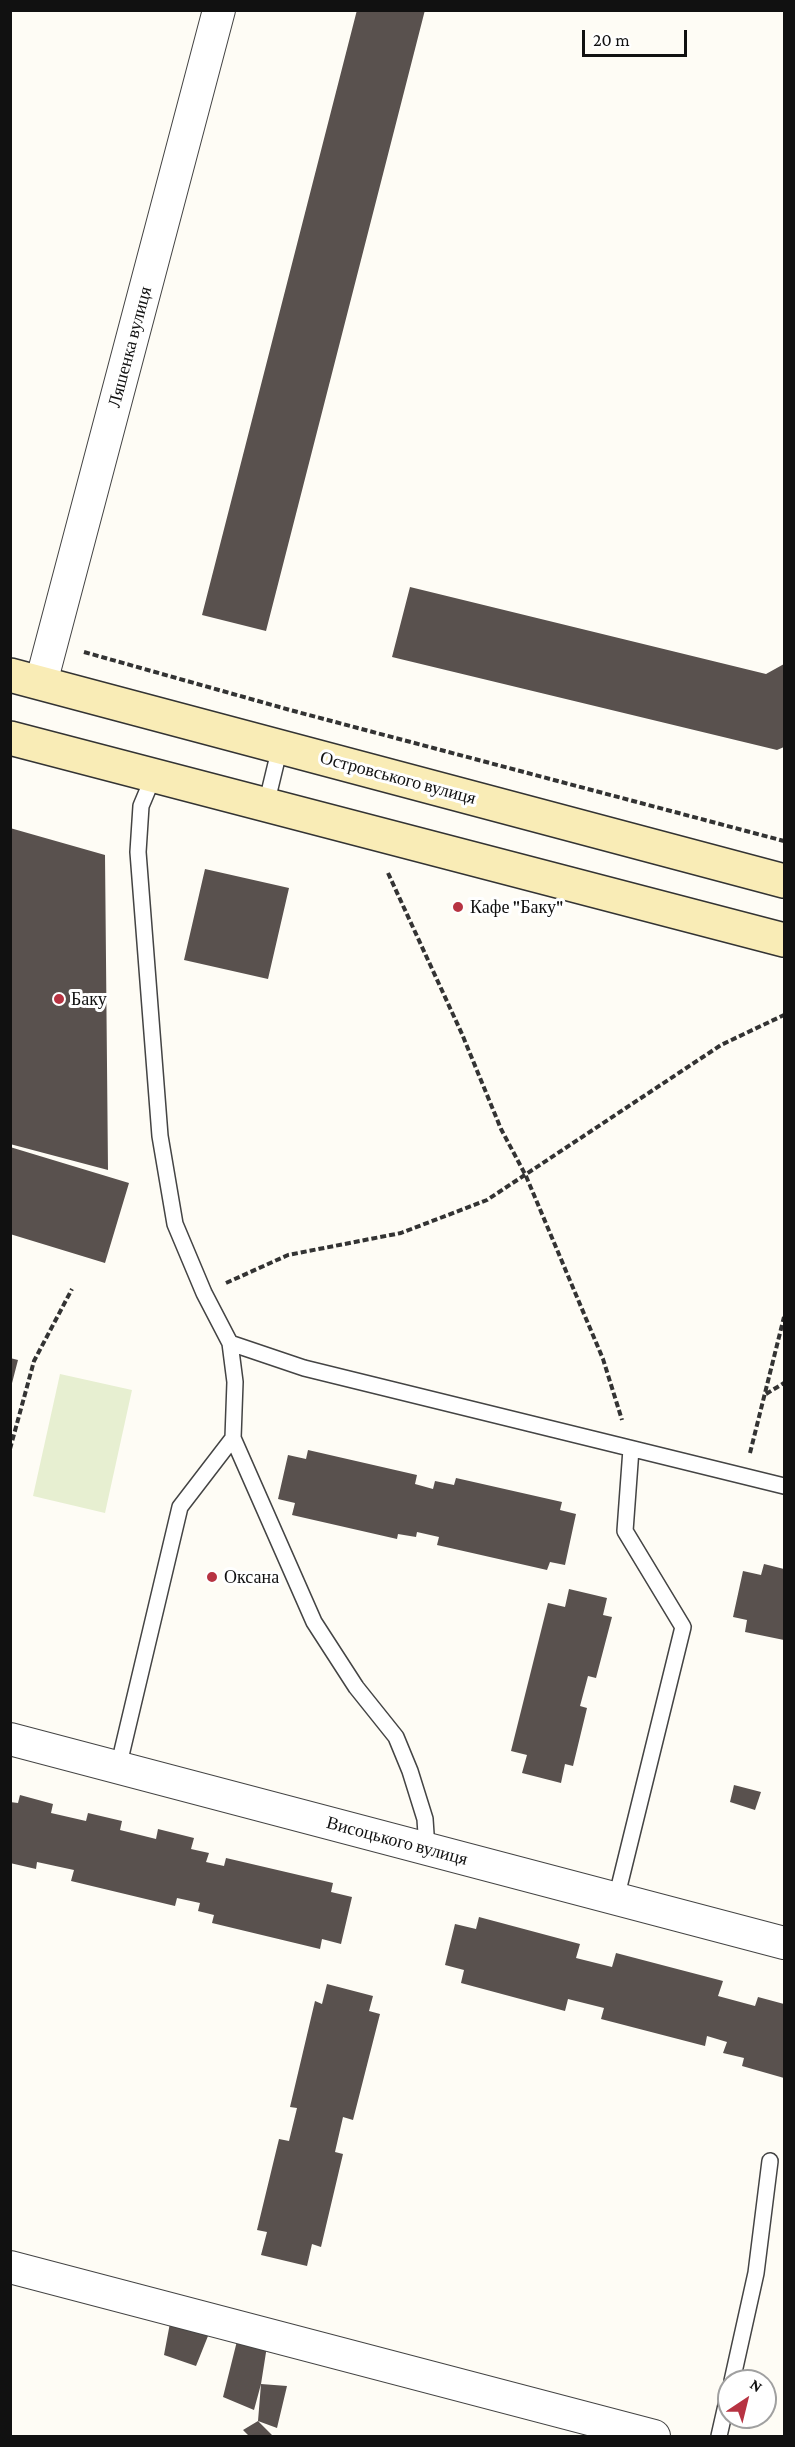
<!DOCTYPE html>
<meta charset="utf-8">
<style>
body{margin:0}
#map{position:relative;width:795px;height:2447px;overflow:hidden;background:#fefcf5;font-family:"Crimson Pro",serif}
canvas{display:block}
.frame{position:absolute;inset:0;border:12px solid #111;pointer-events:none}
.north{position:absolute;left:717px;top:2369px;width:60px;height:60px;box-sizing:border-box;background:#fff;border:2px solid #a0a0a0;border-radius:50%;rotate:35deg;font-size:16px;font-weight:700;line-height:24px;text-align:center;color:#111}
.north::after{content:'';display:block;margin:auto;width:21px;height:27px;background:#b73342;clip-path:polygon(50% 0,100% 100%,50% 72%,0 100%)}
.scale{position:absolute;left:582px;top:30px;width:105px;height:27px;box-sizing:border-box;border:3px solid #111;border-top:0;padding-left:8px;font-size:18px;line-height:21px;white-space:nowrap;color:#111;-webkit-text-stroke:4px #fff;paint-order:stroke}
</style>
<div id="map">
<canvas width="795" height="2447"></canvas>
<div class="frame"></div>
<div class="north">N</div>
<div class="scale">20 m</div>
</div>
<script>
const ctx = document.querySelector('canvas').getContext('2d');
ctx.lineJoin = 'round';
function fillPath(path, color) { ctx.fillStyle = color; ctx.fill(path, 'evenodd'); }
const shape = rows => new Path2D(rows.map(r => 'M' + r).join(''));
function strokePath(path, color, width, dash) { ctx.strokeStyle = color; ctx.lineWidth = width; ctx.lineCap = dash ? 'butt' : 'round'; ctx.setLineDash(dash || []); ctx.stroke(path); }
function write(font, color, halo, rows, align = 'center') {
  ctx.font = font + ' "Crimson Pro",serif'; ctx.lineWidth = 6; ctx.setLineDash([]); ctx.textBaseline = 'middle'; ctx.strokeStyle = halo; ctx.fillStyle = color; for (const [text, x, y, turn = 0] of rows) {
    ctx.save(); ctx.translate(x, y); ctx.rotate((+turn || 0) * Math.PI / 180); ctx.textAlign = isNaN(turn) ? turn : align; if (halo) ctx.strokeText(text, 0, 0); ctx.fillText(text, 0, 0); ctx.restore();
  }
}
const pitch = shape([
 [60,1374,132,1390,105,1513,33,1496]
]);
const building = shape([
 [357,10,425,10,266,631,202,615],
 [410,587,766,674,784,664,784,747,777,750,392,657],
 [10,828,105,855,108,1170,10,1144],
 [205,869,289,888,268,979,184,960],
 [10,1147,129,1183,105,1263,10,1234],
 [10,1358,18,1360,11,1387,10,1387],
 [308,1450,417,1475,415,1484,433,1489,435,1481,454,1485,456,1478,562,1502,560,1510,576,1514,565,1565,550,1562,547,1570,437,1545,439,1537,417,1532,416,1537,398,1534,397,1539,292,1515,295,1503,278,1499,288,1455,306,1459],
 [764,1564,784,1569,784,1640,745,1632,747,1620,733,1617,743,1571,761,1575],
 [569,1589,607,1598,603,1615,612,1617,596,1678,588,1676,580,1706,587,1708,573,1766,565,1764,561,1783,522,1773,527,1755,511,1751,548,1603,565,1607],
 [734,1785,761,1792,755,1810,730,1802],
 [20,1795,53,1804,51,1813,86,1821,88,1813,122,1821,120,1830,156,1839,158,1829,194,1838,191,1849,209,1853,206,1862,224,1866,226,1858,333,1883,331,1892,352,1897,341,1944,322,1939,320,1949,212,1923,214,1915,198,1911,200,1903,177,1898,175,1906,71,1881,74,1870,37,1862,36,1869,10,1863,10,1802,18,1803],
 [479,1917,580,1944,576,1958,612,1967,616,1953,723,1981,718,1996,755,2006,758,1997,784,2004,784,2078,742,2066,744,2058,723,2053,727,2042,707,2036,705,2046,601,2019,604,2008,568,1999,565,2011,461,1983,464,1970,445,1965,455,1924,476,1929],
 [327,1984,373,1996,369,2011,380,2014,353,2120,343,2117,335,2152,343,2154,321,2247,312,2244,307,2266,261,2255,267,2232,257,2230,279,2139,289,2141,297,2108,290,2107,315,2001,322,2004],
 [170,2323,210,2331,196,2366,164,2355],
 [238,2337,267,2346,261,2384,287,2386,277,2428,258,2421,261,2384,254,2410,223,2397],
 [258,2421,273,2436,249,2436,243,2430]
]);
const path = shape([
 [84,652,290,710,784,841],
 [388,873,462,1034,501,1129,526,1176,603,1359,622,1420],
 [226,1283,288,1255,401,1233,487,1200,721,1045,784,1015],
 [766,1394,784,1383],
 [10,1449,34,1361,72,1289],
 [750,1453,784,1317]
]);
const lane = shape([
 [266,805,280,747],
 [230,1343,304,1368,784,1486],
 [233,1438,314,1622,356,1687,396,1737,410,1771,425,1819,427,1849],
 [118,1768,180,1507,233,1438,235,1382,230,1343,204,1293,175,1224,160,1136,138,852,141,806,154,775],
 [616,1899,683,1627,625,1531,631,1449],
 [732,2381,756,2273,770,2161],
 [719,2436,729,2392]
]);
const street = shape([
 [41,683,219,10],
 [10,1739,784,1943],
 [10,2267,654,2436]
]);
const secondary = shape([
 [10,675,784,881],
 [10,738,784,940]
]);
const markers = [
 [458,907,6,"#b73342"],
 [59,999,6,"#b73342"],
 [212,1577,6,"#b73342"]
];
const streetNames = [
 ["Ляшенка вулиця",130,347,-75],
 ["Островського вулиця",398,778,15],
 ["Висоцького вулиця",397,1841,15]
];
const poiNames = [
 ["Кафе \"Баку\"",470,907],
 ["Баку",71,999],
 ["Оксана",224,1577]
];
fillPath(pitch, '#e7efd1');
fillPath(building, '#59514e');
strokePath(lane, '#444', 18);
strokePath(street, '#444', 34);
strokePath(secondary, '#333', 36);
strokePath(path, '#333', 4, [6, 3]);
strokePath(lane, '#fff', 15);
strokePath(street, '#fff', 32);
strokePath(secondary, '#f9ecb6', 33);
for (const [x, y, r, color] of markers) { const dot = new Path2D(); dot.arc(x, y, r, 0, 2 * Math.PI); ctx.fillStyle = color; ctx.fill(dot); strokePath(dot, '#fff', 2); }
write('18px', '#111', '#fff', streetNames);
write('18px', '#111', '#fff', poiNames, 'left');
</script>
